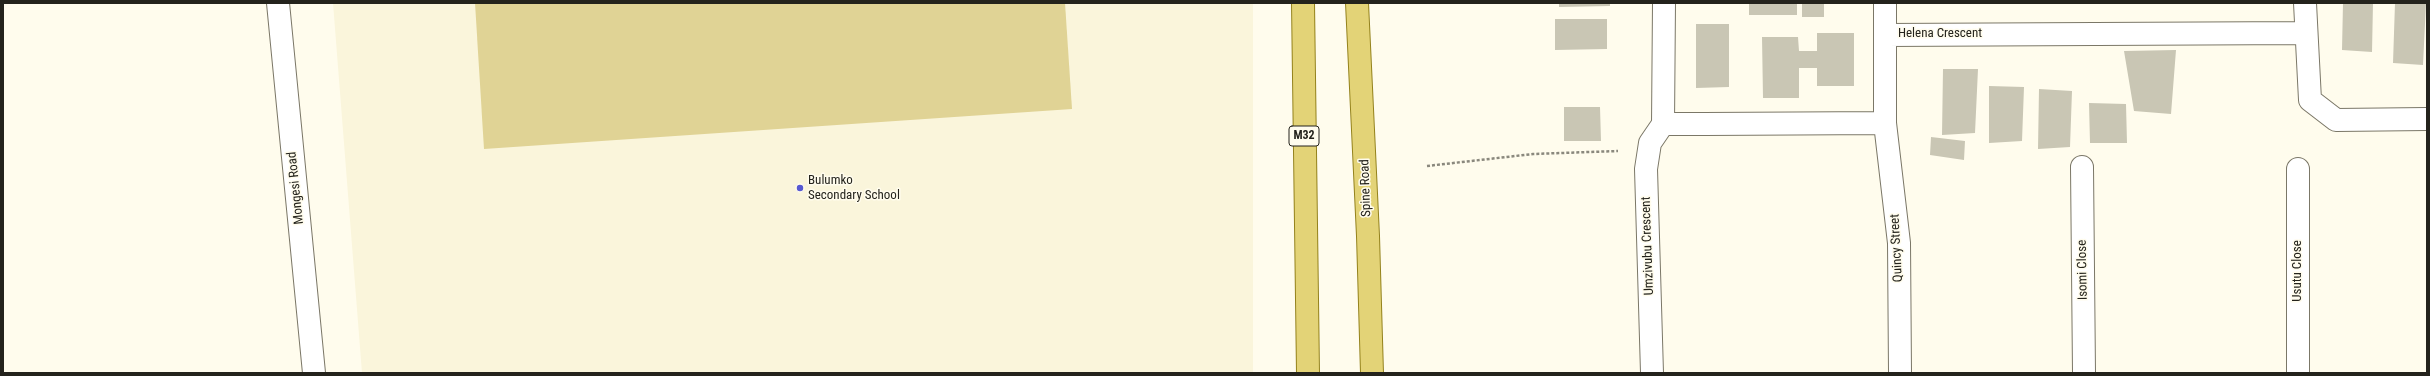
<!DOCTYPE html>
<style>
body{margin:0}
#map{position:relative;width:2430px;height:376px;overflow:hidden;background:#fffced;font-family:"Roboto Condensed",sans-serif}
canvas{display:block}
.frame{position:absolute;inset:0;border:4px solid #24231c;pointer-events:none}
</style>
<div id="map">
<canvas width="2430" height="376"></canvas>
<div class="frame"></div>
</div>
<script>
const ctx = document.querySelector('canvas').getContext('2d');
ctx.lineJoin = 'round';
function fillPath(path, color) { ctx.fillStyle = color; ctx.fill(path, 'evenodd'); }
const shape = rows => new Path2D(rows.map(r => 'M' + r).join(''));
function strokePath(path, color, width, dash) { ctx.strokeStyle = color; ctx.lineWidth = width; ctx.lineCap = dash ? 'butt' : 'round'; ctx.setLineDash(dash || []); ctx.stroke(path); }
function write(font, color, halo, rows, align = 'center') {
  ctx.font = font + ' "Roboto Condensed",sans-serif'; ctx.lineWidth = 3; ctx.setLineDash([]); ctx.textBaseline = 'middle'; ctx.strokeStyle = halo; ctx.fillStyle = color; for (const [text, x, y, turn = 0] of rows) {
    ctx.save(); ctx.translate(x, y); ctx.rotate((+turn || 0) * Math.PI / 180); ctx.textAlign = isNaN(turn) ? turn : align; if (halo) ctx.strokeText(text, 0, 0); ctx.fillText(text, 0, 0); ctx.restore();
  }
}
const built = shape([
 [333,3,1253,3,1253,373,362,373]
]);
const green = shape([
 [475,3,1065,3,1072,109,484,149]
]);
const building = shape([
 [1559,3,1610,3,1610,6,1559,7],
 [1749,3,1797,3,1797,15,1749,15],
 [1802,3,1824,3,1824,17,1802,17],
 [2343,3,2373,3,2372,52,2342,50],
 [2395,3,2426,3,2423,65,2393,63],
 [1555,19,1607,19,1607,49,1555,50],
 [1696,24,1729,24,1729,87,1696,88],
 [1817,33,1854,33,1854,86,1817,86,1817,68,1799,68,1799,98,1763,98,1762,37,1798,37,1799,51,1817,51],
 [2176,50,2171,114,2134,111,2124,51],
 [1943,69,1978,69,1975,133,1942,135],
 [1989,86,2024,87,2022,141,1989,143],
 [2039,89,2072,91,2070,147,2038,149],
 [2089,103,2126,104,2127,143,2090,143],
 [1564,107,1600,107,1601,141,1564,141],
 [1931,137,1965,141,1964,160,1930,155]
]);
const path = shape([
 [1427,166,1533,154,1618,151]
]);
const minor = shape([
 [278,3,314,373],
 [1664,3,1663,124,1704,124,1885,123,1885,3],
 [2305,3,2310,100,2336,120,2427,119],
 [1885,35,2306,33],
 [1885,123,1899,243,1900,373],
 [2082,167,2084,373],
 [2298,169,2298,373],
 [1652,373,1646,169,1650,143,1663,124]
]);
const primary = shape([
 [1303,3,1308,373],
 [1357,3,1368,236,1372,373]
]);
const markers = [
 [800,188,4,"#5759d1"]
];
const shields = [
 [1304,136,30]
];
const shieldNames = [
 ["M32",1304,136]
];
const streetNames = [
 ["Helena Crescent",1940,34],
 ["Mongesi Road",296,188,-96],
 ["Spine Road",1366,188,-92],
 ["Umzivubu Crescent",1648,246,-92],
 ["Quincy Street",1897,248,-93],
 ["Isomi Close",2083,270,-91],
 ["Usutu Close",2298,271,-90]
];
const poiNames = [
 ["Bulumko",808,181],
 ["Secondary School",808,196]
];
fillPath(built, '#faf5db');
fillPath(green, '#e0d395');
fillPath(building, '#c9c6b4');
strokePath(minor, '#7b7767', 24);
strokePath(primary, '#94821c', 24);
strokePath(path, '#8a887d', 2.5, [3, 2]);
strokePath(minor, '#fff', 22);
strokePath(primary, '#e3d377', 22);
for (const [x, y, r, color] of markers) { const dot = new Path2D(); dot.arc(x, y, r, 0, 2 * Math.PI); ctx.fillStyle = color; ctx.fill(dot); strokePath(dot, '#fffced', 1.5); }
for (const [x, y, w] of shields) { const box = new Path2D(); box.roundRect(x - w / 2, y - 10, w, 20, 3); ctx.fillStyle = '#fffced'; ctx.fill(box); strokePath(box, '#24231c', 1); }
write('bold 12px', '#24231c', null, shieldNames);
write('13px', '#24231c', '#fffced', streetNames);
write('13px', '#24231c', '#fffced', poiNames, 'left');
</script>
